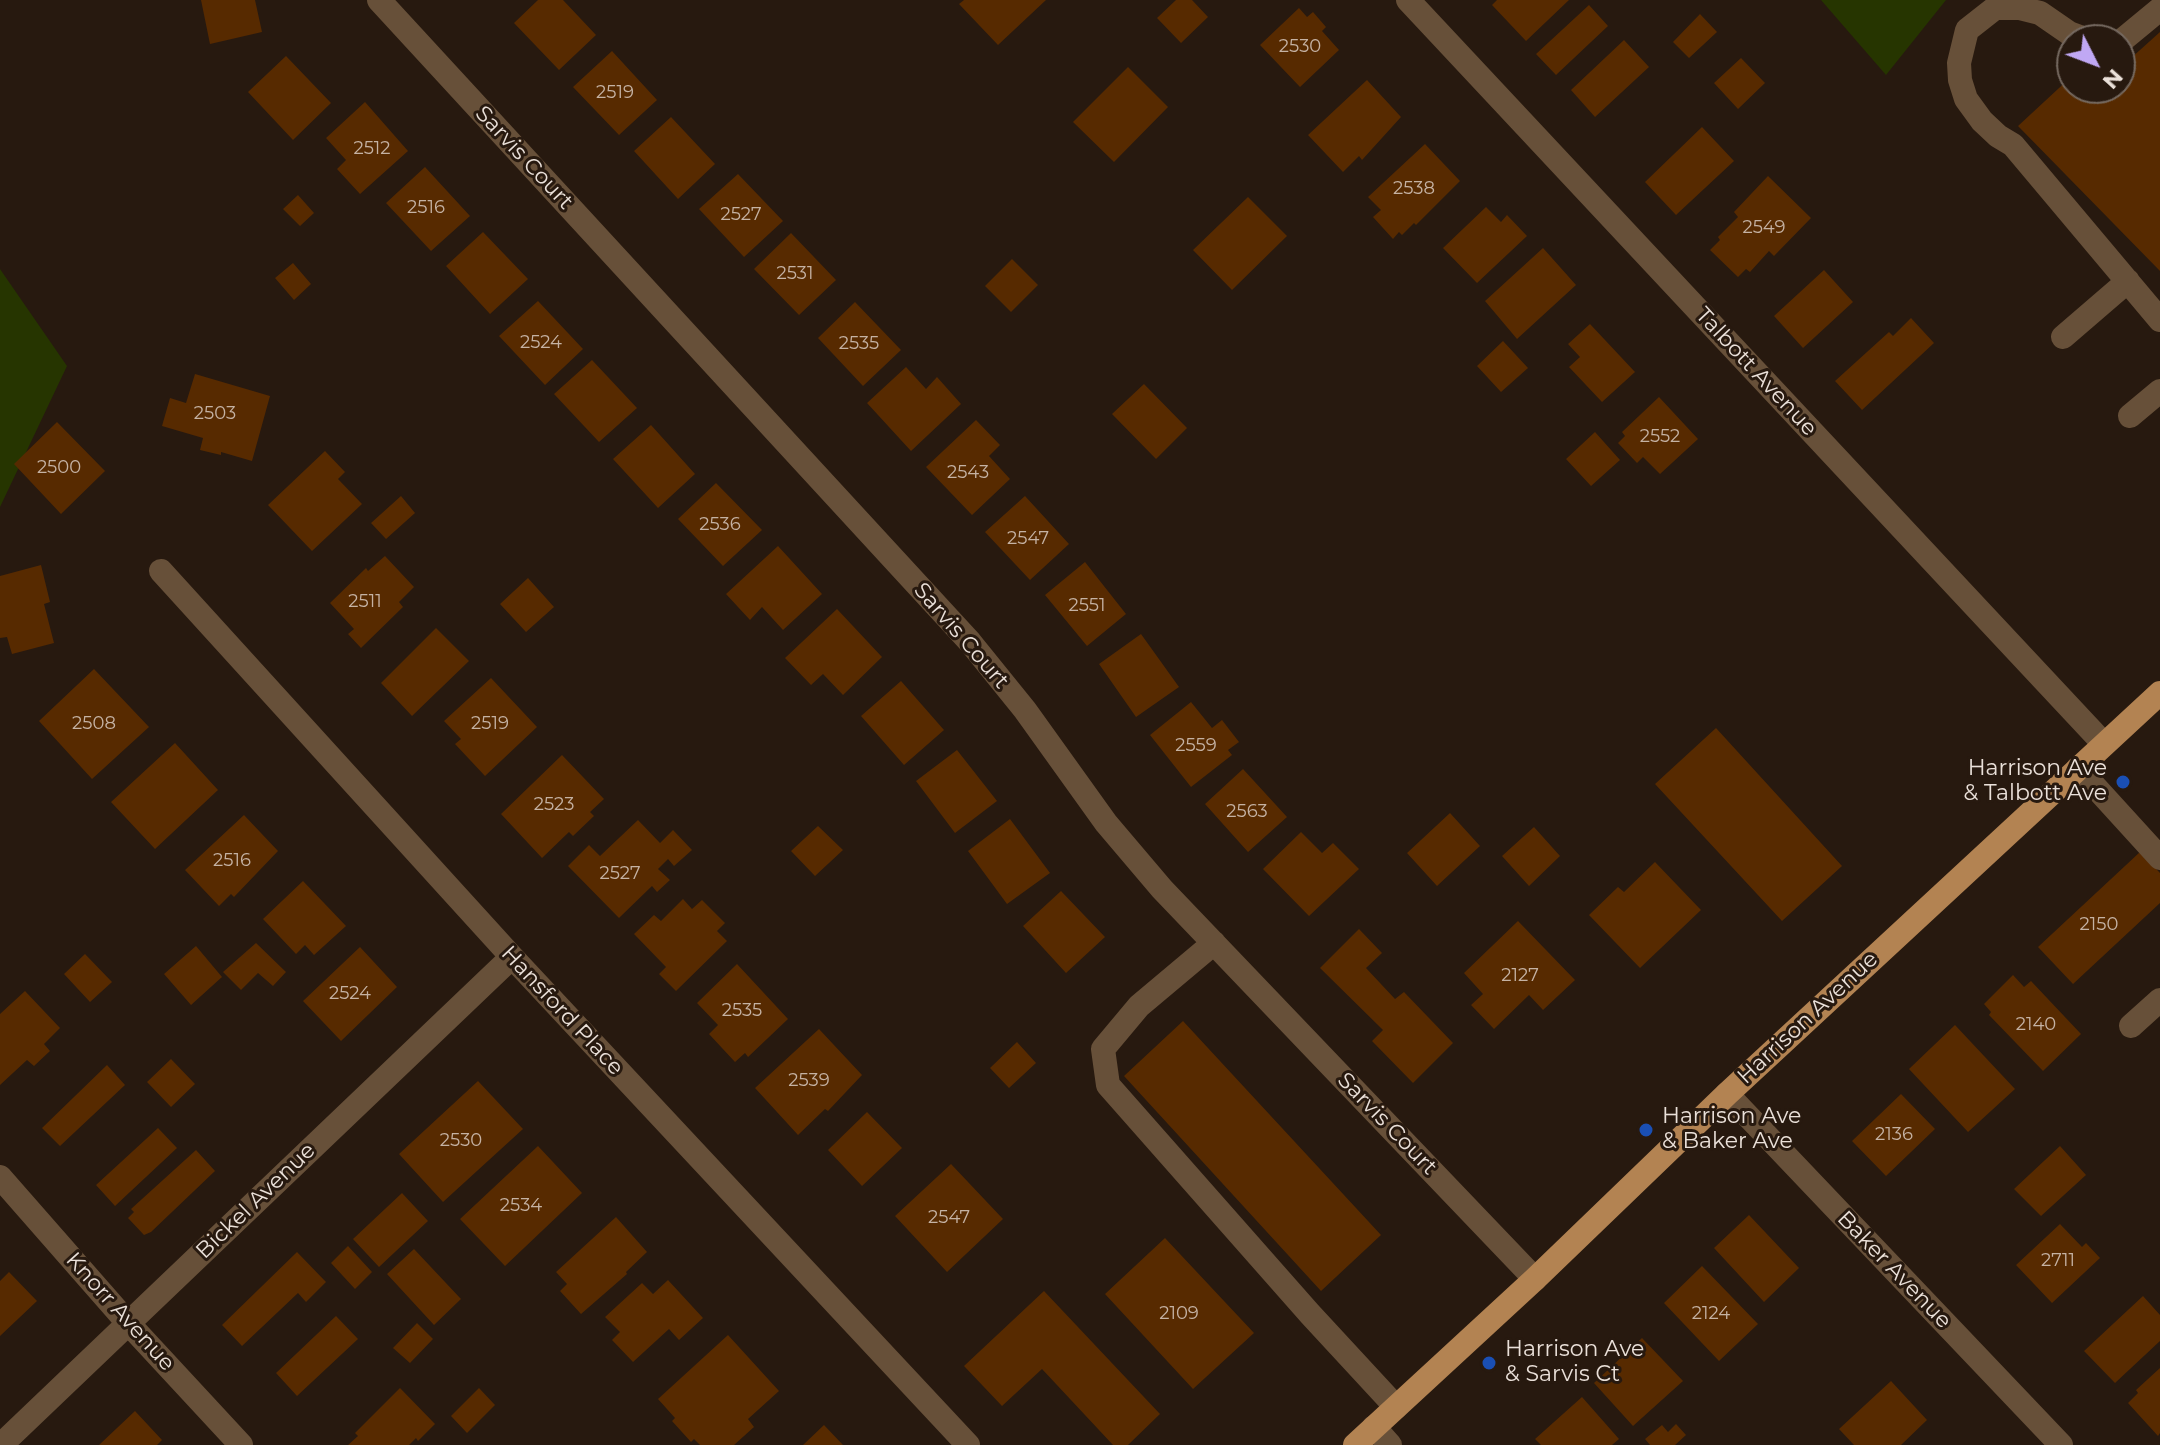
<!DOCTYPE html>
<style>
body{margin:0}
#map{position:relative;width:2160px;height:1445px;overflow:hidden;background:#27190f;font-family:Montserrat,sans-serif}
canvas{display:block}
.north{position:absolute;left:2056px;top:24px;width:80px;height:80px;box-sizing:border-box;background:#27190f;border:2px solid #756960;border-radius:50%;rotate:132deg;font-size:22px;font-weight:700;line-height:32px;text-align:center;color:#eae0d9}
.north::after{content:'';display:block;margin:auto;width:28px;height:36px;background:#c0a8f4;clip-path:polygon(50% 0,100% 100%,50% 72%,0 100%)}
</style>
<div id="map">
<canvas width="2160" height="1445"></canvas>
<div class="north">N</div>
</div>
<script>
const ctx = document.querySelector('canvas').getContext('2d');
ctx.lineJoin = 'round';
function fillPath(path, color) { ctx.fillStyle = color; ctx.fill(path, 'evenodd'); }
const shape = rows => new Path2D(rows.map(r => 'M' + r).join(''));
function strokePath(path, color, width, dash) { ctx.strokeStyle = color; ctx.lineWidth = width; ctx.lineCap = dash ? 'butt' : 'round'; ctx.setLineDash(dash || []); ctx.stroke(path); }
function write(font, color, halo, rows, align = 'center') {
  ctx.font = font + ' Montserrat,sans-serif'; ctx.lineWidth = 6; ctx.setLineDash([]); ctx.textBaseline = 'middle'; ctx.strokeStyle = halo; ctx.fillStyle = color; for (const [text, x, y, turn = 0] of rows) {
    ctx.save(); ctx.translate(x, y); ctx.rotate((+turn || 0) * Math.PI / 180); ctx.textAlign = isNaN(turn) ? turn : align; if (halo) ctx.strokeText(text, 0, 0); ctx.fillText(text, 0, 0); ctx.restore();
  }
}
const green = shape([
 [1821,0,1946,0,1886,75],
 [0,269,67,366,0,507]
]);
const building = shape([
 [201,0,255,0,262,32,210,44],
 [538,0,563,0,596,35,559,70,514,23],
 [964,0,1046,0,998,45,959,4],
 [1176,0,1192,0,1208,17,1181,43,1157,18],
 [1497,0,1569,0,1526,41,1492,5],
 [1589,5,1608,26,1556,75,1536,54],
 [1299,8,1307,17,1313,12,1326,27,1322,31,1339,50,1300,87,1260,45],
 [1700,14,1717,32,1689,58,1673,42],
 [2160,32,2160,271,2018,126,2072,76,2072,88,2120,88,2120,68],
 [1624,40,1649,67,1595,117,1571,90],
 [612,51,657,100,619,135,573,87],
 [286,56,331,103,293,140,248,92],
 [1741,58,1765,83,1738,109,1714,83],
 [1128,67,1168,107,1114,162,1073,122],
 [1367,80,1401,117,1362,160,1359,156,1343,172,1308,135],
 [365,102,408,151,360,194,337,169,346,160,326,138],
 [671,117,715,164,678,199,634,151],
 [1702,127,1734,161,1676,215,1645,182],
 [1425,144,1460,181,1416,225,1414,223,1402,235,1399,232,1393,239,1373,217,1381,210,1368,197],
 [425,167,470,216,431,251,386,203],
 [738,174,783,221,744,257,699,209],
 [1768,176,1811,218,1774,256,1769,251,1750,272,1746,269,1738,277,1710,250,1720,240,1718,237,1738,217,1734,212],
 [298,195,314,213,300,226,283,209],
 [1248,197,1287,236,1232,290,1193,250],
 [1486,207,1501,222,1507,215,1527,236,1477,283,1443,248],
 [483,232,528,279,490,314,446,266],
 [791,233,836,280,799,315,754,269],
 [1543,248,1576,285,1517,339,1485,301],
 [1012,259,1038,285,1011,312,985,286],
 [293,263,311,284,294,300,275,278],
 [1824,270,1853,302,1803,348,1774,316],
 [538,301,583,349,545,385,499,336],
 [855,302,901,350,863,386,818,338],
 [1911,318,1934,343,1862,410,1835,381,1889,332,1893,336],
 [1590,324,1635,372,1602,402,1569,367,1580,357,1568,344],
 [1503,341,1528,368,1501,392,1477,366],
 [592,360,637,408,599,442,554,394],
 [906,367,926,389,937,377,961,404,911,451,867,403],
 [195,374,270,396,252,461,221,452,221,455,200,450,203,438,162,426,170,398,186,403],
 [1144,384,1187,428,1156,459,1112,414],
 [1659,397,1698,439,1660,474,1643,457,1637,463,1618,443,1625,436,1622,432],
 [976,420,1000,445,989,456,1010,479,972,515,926,467],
 [57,422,105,471,61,514,14,464],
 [651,425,695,474,658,508,613,459],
 [1595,432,1620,460,1591,486,1566,459],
 [325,451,345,472,338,479,362,504,312,551,268,505],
 [716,483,762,530,723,566,678,519],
 [401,496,415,513,386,539,371,523],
 [1025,496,1069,544,1030,580,985,532],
 [778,546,822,594,783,630,762,607,750,620,726,594],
 [385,556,414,587,399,602,403,607,361,648,348,634,354,629,330,603,366,568,368,571],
 [1085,562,1126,614,1087,646,1045,595],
 [41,565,50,602,44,604,54,643,12,654,7,637,0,638,0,576],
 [528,578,554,607,526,632,500,604],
 [837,609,882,657,843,695,823,674,811,685,785,658],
 [436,628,469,661,412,716,381,683],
 [1141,634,1179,687,1136,717,1099,664],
 [94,669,149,727,92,779,39,721],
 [491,678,537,727,485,776,455,744,461,739,444,721],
 [901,681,944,730,904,765,861,716],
 [1191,702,1212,728,1222,720,1239,742,1228,750,1232,755,1191,787,1150,735],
 [1716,728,1842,866,1782,921,1655,784],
 [175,743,218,790,155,849,111,802],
 [957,750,997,801,955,833,916,781],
 [562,755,604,799,590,812,594,816,573,836,569,832,542,858,501,814],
 [1243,769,1287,817,1248,852,1205,804],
 [1450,813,1480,846,1437,886,1407,853],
 [244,815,278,851,234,897,231,894,219,906,185,870],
 [1010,819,1050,873,1007,904,968,851],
 [638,820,660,843,673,830,692,850,674,866,668,859,658,869,670,880,657,892,652,886,619,918,568,866,589,845,600,856],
 [818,826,843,850,815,876,791,851],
 [1534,827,1560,856,1529,886,1502,856],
 [1301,832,1322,853,1333,843,1359,869,1309,916,1263,869],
 [2140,852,2160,873,2160,903,2073,984,2038,947],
 [1655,862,1701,910,1640,968,1589,915,1618,887,1624,892],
 [303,881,346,926,314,955,305,945,296,954,263,919],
 [1061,891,1105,937,1066,973,1023,926],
 [683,899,692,909,702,900,725,923,717,931,727,941,676,991,659,974,666,967,634,934,654,915,661,921],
 [1518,921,1575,980,1543,1010,1529,995,1494,1029,1471,1005,1483,994,1464,973],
 [1359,929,1382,953,1366,968,1395,999,1404,992,1453,1043,1413,1083,1372,1041,1383,1030,1320,968],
 [256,943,286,972,273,986,258,973,241,990,223,972],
 [196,946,222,977,191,1005,164,974],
 [360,947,397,987,341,1041,303,1001],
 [85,954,112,982,90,1002,64,974],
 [737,964,788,1019,748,1057,745,1053,735,1062,709,1034,718,1025,697,1003],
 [2013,975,2024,987,2031,981,2081,1034,2043,1071,1989,1015,1991,1012,1984,1004],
 [25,991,60,1028,44,1044,50,1051,34,1066,27,1060,0,1085,0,1014],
 [1183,1021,1381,1235,1321,1291,1124,1076],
 [1955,1025,2015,1089,1968,1132,1909,1069],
 [819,1029,862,1075,828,1111,825,1109,798,1135,755,1088],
 [1017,1042,1036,1063,1009,1088,990,1068],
 [171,1059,195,1084,171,1107,147,1082],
 [107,1065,125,1085,60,1146,42,1128],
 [478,1081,523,1129,443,1202,399,1154],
 [1901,1094,1935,1129,1886,1176,1852,1141],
 [867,1112,902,1148,862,1186,828,1150],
 [158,1128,177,1148,115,1206,96,1185],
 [538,1146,582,1193,505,1266,460,1219],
 [2060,1146,2086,1175,2041,1216,2014,1189],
 [196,1150,215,1171,151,1232,144,1235,128,1218,134,1212,131,1209],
 [951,1164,1003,1219,947,1272,895,1216],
 [402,1193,428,1221,379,1267,353,1239],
 [1749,1215,1799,1268,1764,1302,1714,1248],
 [616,1217,647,1252,626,1272,627,1274,581,1314,560,1291,567,1284,556,1272],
 [2060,1224,2082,1247,2086,1243,2100,1258,2052,1303,2016,1265],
 [1165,1238,1254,1333,1193,1389,1105,1294],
 [348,1246,372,1272,355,1289,331,1263],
 [414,1249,461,1299,434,1325,387,1274],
 [297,1252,326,1282,306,1302,298,1293,242,1346,222,1325],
 [1702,1266,1758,1324,1719,1361,1664,1303],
 [9,1272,37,1301,0,1336,0,1281],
 [668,1280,703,1318,679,1340,669,1329,633,1362,612,1340,620,1332,605,1317,642,1283,653,1294],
 [1044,1291,1160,1414,1128,1445,1113,1445,1042,1369,1002,1406,964,1366],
 [2143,1296,2160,1315,2160,1341,2115,1383,2084,1351],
 [336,1316,358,1339,297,1396,276,1373],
 [417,1323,433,1339,410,1363,393,1348],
 [728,1335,779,1391,748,1419,754,1427,734,1445,700,1445,694,1439,691,1442,672,1421,675,1418,658,1399],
 [1642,1338,1683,1381,1633,1426,1594,1383],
 [2160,1368,2160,1433,2158,1436,2128,1403,2138,1393,2136,1390],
 [1891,1381,1927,1420,1901,1445,1854,1445,1839,1429],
 [400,1388,435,1424,418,1441,416,1438,409,1445,348,1445,358,1436,355,1433],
 [479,1388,495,1405,467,1433,451,1416],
 [1582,1397,1619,1439,1612,1445,1541,1445,1535,1439],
 [135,1411,162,1440,157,1445,99,1445],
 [1676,1424,1686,1435,1675,1445,1650,1445,1645,1439,1662,1425,1668,1432],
 [824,1425,843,1445,803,1445]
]);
const minor = shape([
 [379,0,970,642,1025,710,1106,823,1162,889,1535,1279],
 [1408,0,2104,744],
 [2088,40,2069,33,2040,13,2020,8,1995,8,1967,30,1959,63,1960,80,1966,99,1982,121,1998,136,2013,145,2160,320],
 [2120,42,2160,9],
 [2063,337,2128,281],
 [2130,416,2160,391],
 [161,571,512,957,968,1445],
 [2078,768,2160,858],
 [1214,943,1139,1006,1103,1049,1108,1085,1310,1314,1396,1407],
 [2131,1026,2160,1000],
 [1727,1094,2061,1445],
 [0,1177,128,1323,241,1445],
 [1374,1427,1390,1445],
 [1,1445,512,957]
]);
const major = shape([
 [1355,1445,1535,1279,1727,1094,2160,693]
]);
const markers = [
 [2123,782,8,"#1a4fb4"],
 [1646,1130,8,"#1a4fb4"],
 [1489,1363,8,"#1a4fb4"]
];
const numberNames = [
 ["2530",1300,47],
 ["2519",615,93],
 ["2512",372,149],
 ["2538",1414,189],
 ["2516",426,208],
 ["2527",741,215],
 ["2549",1764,228],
 ["2531",795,274],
 ["2524",541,343],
 ["2535",859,344],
 ["2503",215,414],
 ["2552",1660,437],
 ["2500",59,468],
 ["2543",968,473],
 ["2536",720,525],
 ["2547",1028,539],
 ["2511",365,602],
 ["2551",1087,606],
 ["2508",94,724],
 ["2519",490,724],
 ["2559",1196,746],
 ["2523",554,805],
 ["2563",1247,812],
 ["2516",232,861],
 ["2527",620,874],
 ["2150",2099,925],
 ["2127",1520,976],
 ["2524",350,994],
 ["2535",742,1011],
 ["2140",2036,1025],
 ["2539",809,1081],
 ["2136",1894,1135],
 ["2530",461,1141],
 ["2534",521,1206],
 ["2547",949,1218],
 ["2711",2058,1261],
 ["2109",1179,1314],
 ["2124",1711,1314]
];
const streetNames = [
 ["Sarvis Court",524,158,47],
 ["Talbott Avenue",1756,372,47],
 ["Sarvis Court",961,636,49],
 ["Hansford Place",562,1011,47],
 ["Harrison Avenue",1808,1018,-43],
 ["Sarvis Court",1387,1124,46],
 ["Bickel Avenue",256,1201,-44],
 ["Baker Avenue",1894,1270,46],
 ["Knorr Avenue",120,1312,48]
];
const poiNames = [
 ["Harrison Ave",2107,769,"right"],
 ["& Talbott Ave",2107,794,"right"],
 ["Harrison Ave",1662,1117],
 ["& Baker Ave",1662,1142],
 ["Harrison Ave",1505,1350],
 ["& Sarvis Ct",1505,1375]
];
fillPath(green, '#263500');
fillPath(building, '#572a00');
strokePath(minor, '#675039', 24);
strokePath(major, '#b38352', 24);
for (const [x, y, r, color] of markers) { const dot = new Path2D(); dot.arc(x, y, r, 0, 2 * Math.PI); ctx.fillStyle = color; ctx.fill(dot); strokePath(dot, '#27190f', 3); }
write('18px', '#c5b2a3', null, numberNames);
write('22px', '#eae0d9', '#27190f', streetNames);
write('22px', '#eae0d9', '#27190f', poiNames, 'left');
</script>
